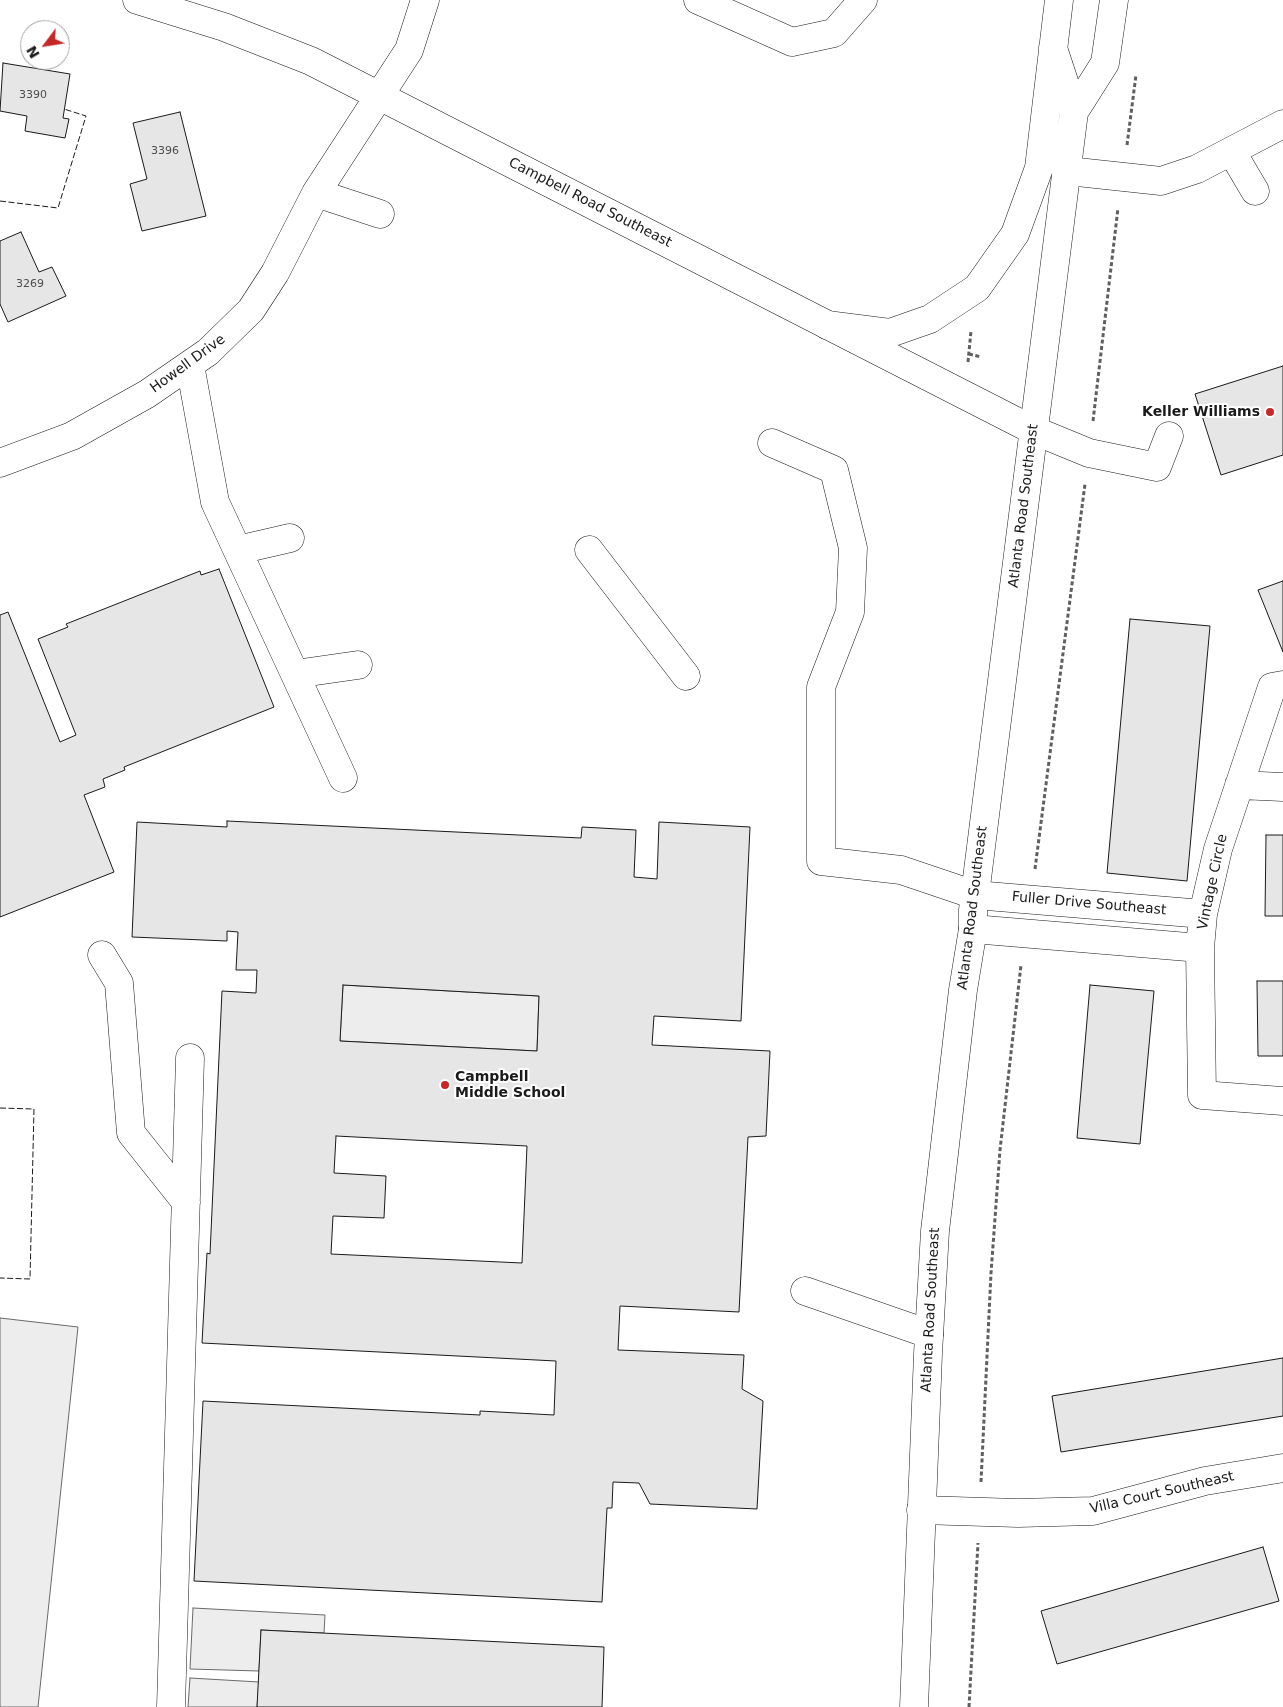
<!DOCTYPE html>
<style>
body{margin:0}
#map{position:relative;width:1283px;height:1707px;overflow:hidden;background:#fff;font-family:"DejaVu Sans",sans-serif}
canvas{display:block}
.north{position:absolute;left:20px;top:20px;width:50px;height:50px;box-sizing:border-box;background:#fff;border:1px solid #a3a3a3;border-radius:50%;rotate:239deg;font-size:14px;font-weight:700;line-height:20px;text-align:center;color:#1a1a1a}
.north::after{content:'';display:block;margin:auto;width:18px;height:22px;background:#c62828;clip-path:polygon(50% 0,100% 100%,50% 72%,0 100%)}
</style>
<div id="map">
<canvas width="1283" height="1707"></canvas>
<div class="north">N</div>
</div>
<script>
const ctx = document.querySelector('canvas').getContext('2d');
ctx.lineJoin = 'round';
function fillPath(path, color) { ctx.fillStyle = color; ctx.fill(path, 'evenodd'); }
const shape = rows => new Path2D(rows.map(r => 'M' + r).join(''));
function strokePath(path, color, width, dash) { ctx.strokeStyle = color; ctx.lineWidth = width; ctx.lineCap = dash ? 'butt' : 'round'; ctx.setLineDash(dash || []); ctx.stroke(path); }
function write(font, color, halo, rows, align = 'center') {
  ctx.font = font + ' "DejaVu Sans",sans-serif'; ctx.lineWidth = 4; ctx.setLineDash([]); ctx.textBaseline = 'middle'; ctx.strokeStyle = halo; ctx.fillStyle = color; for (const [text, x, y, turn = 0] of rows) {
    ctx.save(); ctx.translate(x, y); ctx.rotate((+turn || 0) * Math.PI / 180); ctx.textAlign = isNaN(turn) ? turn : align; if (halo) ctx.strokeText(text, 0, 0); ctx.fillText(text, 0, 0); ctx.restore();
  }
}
const built = shape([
 [343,985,539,996,537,1051,340,1041,343,985],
 [0,1318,78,1327,38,1707,0,1707,0,1318],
 [193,1608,325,1615,324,1633,261,1630,259,1671,190,1669,193,1608],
 [190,1678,259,1682,257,1707,188,1707,190,1678]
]);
const building = shape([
 [3,63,70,74,63,118,69,119,65,138,25,131,27,116,0,111,3,63],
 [180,112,206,216,142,231,130,184,147,179,133,123,180,112],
 [21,232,39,272,52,267,66,296,8,322,0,304,0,241,21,232],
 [1283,366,1283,455,1221,475,1195,394,1283,366],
 [219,569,274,707,124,767,125,770,103,779,105,787,84,795,114,872,0,917,0,615,8,612,60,742,76,735,38,639,68,627,66,624,200,571,201,575,219,569],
 [1283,581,1283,652,1258,590,1283,581],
 [1130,619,1210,626,1187,881,1107,873,1130,619],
 [227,821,581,838,582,827,636,830,634,877,657,879,659,822,750,827,741,1021,654,1016,652,1045,770,1051,766,1136,748,1137,739,1312,620,1306,618,1350,744,1355,742,1389,763,1401,757,1509,650,1504,639,1483,613,1482,612,1508,607,1508,602,1602,194,1581,203,1401,480,1415,480,1411,554,1415,556,1361,202,1343,207,1253,210,1254,222,991,256,993,257,970,236,970,238,932,227,931,227,941,132,937,137,822,227,827,227,821],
 [343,985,539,996,537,1051,340,1041,343,985],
 [336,1136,527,1146,522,1263,331,1254,333,1216,384,1218,386,1176,334,1173,336,1136],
 [1266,835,1283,835,1283,916,1265,916,1266,835],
 [1257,981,1283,981,1283,1056,1258,1056,1257,981],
 [1090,985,1154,991,1140,1144,1077,1138,1090,985],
 [1283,1358,1283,1416,1061,1452,1052,1396,1283,1358],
 [1263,1547,1279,1601,1057,1664,1041,1611,1263,1547],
 [261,1630,604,1647,602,1707,257,1707,261,1630]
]);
const path = shape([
 [1127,145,1136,75],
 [969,354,981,357],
 [968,362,971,331],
 [1093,421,1118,208],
 [1035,869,1085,484],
 [981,1482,991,1273,1000,1150,1021,965],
 [969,1707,978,1543]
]);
const minor = shape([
 [137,0,224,27,311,61,1033,430,1089,453,1157,467,1169,436],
 [698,0,792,42,834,33,863,0],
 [1232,152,1255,191],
 [1068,171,1161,181,1197,169,1283,124],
 [316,193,380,214],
 [190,365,215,502,343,778],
 [772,443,834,470,853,548,850,612,821,687,821,861,901,870,975,895,1203,914],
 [0,463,72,436,147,394,208,352,251,310,275,273,316,193,409,50,425,0],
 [238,550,290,538],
 [589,550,686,676],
 [295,674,358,665],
 [1283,685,1272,687,1218,849,1203,914,1200,948,1202,1095,1283,1101],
 [1239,785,1283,787],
 [973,929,1200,948],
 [102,955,119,983,131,1133,186,1202],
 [805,1291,929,1334],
 [921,1510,1018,1513,1093,1511,1205,1481,1283,1468],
 [171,1707,190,1058]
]);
const major = shape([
 [1074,112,1105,63,1114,0],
 [827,325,890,333,930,319,977,288,1015,234,1039,168,1059,0],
 [914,1707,928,1354,935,1231,963,990,973,929,973,910,1074,112,1053,48]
]);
const fence = shape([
 [0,201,58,208,86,116,64,109],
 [0,1108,34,1109,30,1279,0,1278]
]);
const markers = [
 [1270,412,5,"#c62828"],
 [445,1085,5,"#c62828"]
];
const numberNames = [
 ["3390",33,95],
 ["3396",165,151],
 ["3269",30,284]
];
const streetNames = [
 ["Campbell Road Southeast",590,203,27],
 ["Howell Drive",188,364,-36],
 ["Atlanta Road Southeast",1024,506,-83],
 ["Vintage Circle",1213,882,-78],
 ["Fuller Drive Southeast",1089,904,5],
 ["Atlanta Road Southeast",973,908,-83],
 ["Atlanta Road Southeast",931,1310,-87],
 ["Villa Court Southeast",1162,1493,-13]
];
const poiNames = [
 ["Keller Williams",1260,412],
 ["Campbell",455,1077,"left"],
 ["Middle School",455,1093,"left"]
];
fillPath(built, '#ededed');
strokePath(built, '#6a6a6a', 1);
fillPath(building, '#e6e6e6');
strokePath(building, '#1a1a1a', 1);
strokePath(minor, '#1a1a1a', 29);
strokePath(major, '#1a1a1a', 29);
strokePath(path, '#5f5f5f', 3, [4, 2.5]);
strokePath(minor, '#fff', 28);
strokePath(major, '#fff', 28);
strokePath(fence, '#1a1a1a', 1, [6, 2.5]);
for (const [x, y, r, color] of markers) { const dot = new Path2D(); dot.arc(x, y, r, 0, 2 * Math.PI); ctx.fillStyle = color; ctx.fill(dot); strokePath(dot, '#fff', 2); }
write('11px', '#4d4d4d', null, numberNames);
write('14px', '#1a1a1a', '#fff', streetNames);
write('bold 14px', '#1a1a1a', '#fff', poiNames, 'right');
</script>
